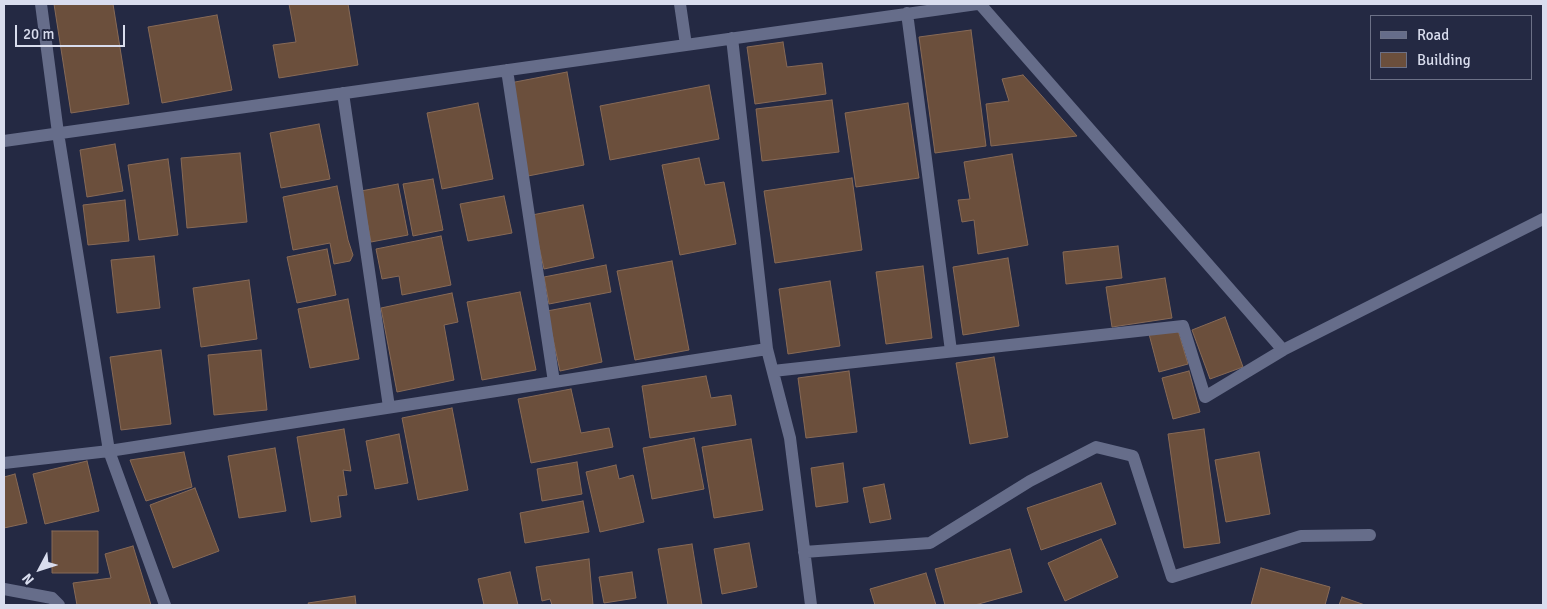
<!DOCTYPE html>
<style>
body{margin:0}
#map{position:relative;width:1547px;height:609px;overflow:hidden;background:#242943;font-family:Signika,sans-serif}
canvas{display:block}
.frame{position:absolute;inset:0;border:5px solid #d9ddee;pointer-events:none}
.legend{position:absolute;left:1370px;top:15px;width:162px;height:65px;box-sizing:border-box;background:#242943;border:1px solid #6c7187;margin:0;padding:6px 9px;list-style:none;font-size:15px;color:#d9ddee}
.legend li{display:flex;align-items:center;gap:10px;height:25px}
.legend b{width:25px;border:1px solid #6c7187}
.north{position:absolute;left:15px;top:544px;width:50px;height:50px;-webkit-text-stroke:4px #242943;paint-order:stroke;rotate:230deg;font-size:14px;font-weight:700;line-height:20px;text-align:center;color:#d9ddee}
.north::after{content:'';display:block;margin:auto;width:18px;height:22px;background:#d9ddee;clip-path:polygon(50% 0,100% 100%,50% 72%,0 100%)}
.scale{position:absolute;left:15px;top:25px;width:110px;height:22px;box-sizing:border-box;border:2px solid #d9ddee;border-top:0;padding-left:6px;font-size:15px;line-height:18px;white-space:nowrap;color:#d9ddee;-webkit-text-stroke:4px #242943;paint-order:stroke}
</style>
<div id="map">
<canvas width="1547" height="609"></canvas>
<div class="frame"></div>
<ul class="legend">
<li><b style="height:6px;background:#666d8a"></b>Road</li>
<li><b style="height:14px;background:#6b4f3c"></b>Building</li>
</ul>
<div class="north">N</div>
<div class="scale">20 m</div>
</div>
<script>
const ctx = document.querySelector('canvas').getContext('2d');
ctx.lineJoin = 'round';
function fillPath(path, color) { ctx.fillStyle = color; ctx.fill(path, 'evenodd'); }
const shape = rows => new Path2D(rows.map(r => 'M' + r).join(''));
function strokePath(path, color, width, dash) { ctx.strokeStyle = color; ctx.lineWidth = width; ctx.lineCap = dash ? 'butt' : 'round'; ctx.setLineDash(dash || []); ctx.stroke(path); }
const building = shape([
 [54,4,113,4,129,104,71,113,54,4],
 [289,4,348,4,358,65,279,78,273,45,296,42,289,4],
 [217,15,232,90,162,103,148,27,217,15],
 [971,30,986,146,935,153,919,37,971,30],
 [783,42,787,67,822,63,826,94,755,104,747,47,783,42],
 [567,72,584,165,528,176,510,83,567,72],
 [1023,75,1034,87,1077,136,991,146,986,104,1009,101,1002,79,1023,75],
 [709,85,719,139,610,160,600,106,709,85],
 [832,100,839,152,762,161,756,109,832,100],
 [478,103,493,179,442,189,427,113,478,103],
 [908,103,919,178,856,187,845,113,908,103],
 [319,124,330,179,281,188,270,133,319,124],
 [115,144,123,191,87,197,80,150,115,144],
 [240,153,247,222,187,228,181,158,240,153],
 [1012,154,1028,245,978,254,974,220,962,222,958,200,970,199,964,162,1012,154],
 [699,158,705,185,724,182,736,244,680,255,662,165,699,158],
 [168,159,178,235,139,240,128,165,168,159],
 [852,178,862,250,775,263,764,191,852,178],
 [433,179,443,230,413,236,403,184,433,179],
 [398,184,408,235,371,242,361,191,398,184],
 [337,186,348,240,353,255,350,261,334,264,330,243,293,250,283,197,337,186],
 [504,196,512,233,468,241,460,204,504,196],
 [125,200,129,241,88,245,83,205,125,200],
 [583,205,594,258,544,269,532,215,583,205],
 [441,236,451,285,402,295,399,276,382,279,376,249,441,236],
 [1118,246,1122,278,1066,284,1063,252,1118,246],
 [327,249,336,295,297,303,287,257,327,249],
 [154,256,160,308,117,313,111,260,154,256],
 [1008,258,1019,326,963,335,953,267,1008,258],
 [672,261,689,350,635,360,617,271,672,261],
 [606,265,611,292,549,304,544,277,606,265],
 [923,266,932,338,886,344,876,272,923,266],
 [1165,278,1172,318,1112,327,1106,287,1165,278],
 [249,280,257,339,201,347,193,288,249,280],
 [830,281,840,346,788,354,779,289,830,281],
 [520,292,536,370,482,380,467,302,520,292],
 [452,293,458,322,444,325,454,380,397,392,381,308,452,293],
 [348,299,359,359,310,368,298,309,348,299],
 [590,303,602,362,560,371,547,311,590,303],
 [1225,317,1243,367,1210,379,1192,330,1225,317],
 [1177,327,1188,364,1159,372,1149,334,1177,327],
 [161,350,171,424,121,430,110,357,161,350],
 [261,350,267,410,214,415,208,355,261,350],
 [994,357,1008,437,970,444,956,363,994,357],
 [849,371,857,432,806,438,798,378,849,371],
 [1189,371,1200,412,1173,419,1162,378,1189,371],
 [706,376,711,398,731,395,736,425,650,438,642,386,706,376],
 [571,389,581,433,609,428,613,447,531,463,518,399,571,389],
 [452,408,468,490,418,500,402,418,452,408],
 [344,429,351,471,343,470,347,495,338,496,341,517,311,522,297,437,344,429],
 [1204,429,1220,543,1184,548,1168,434,1204,429],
 [399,434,408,483,375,489,366,441,399,434],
 [694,438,704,489,652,499,643,448,694,438],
 [751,439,763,510,714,518,702,447,751,439],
 [275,448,286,511,239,518,228,456,275,448],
 [184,452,192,487,146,501,130,460,184,452],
 [1259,452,1270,514,1226,522,1215,460,1259,452],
 [87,461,99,511,45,524,33,474,87,461],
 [577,462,582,494,542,501,537,469,577,462],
 [843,463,848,502,816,507,811,468,843,463],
 [616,465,619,479,633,475,644,522,600,532,586,472,616,465],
 [15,474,27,523,4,528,4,477,15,474],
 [1101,483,1116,524,1041,550,1027,508,1101,483],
 [884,484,891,519,870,523,863,488,884,484],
 [195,488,219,551,173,568,150,505,195,488],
 [583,501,589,532,525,543,520,513,583,501],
 [52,531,98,531,98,573,52,573,52,531],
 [1101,539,1118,577,1065,601,1048,563,1101,539],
 [749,543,757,587,722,594,714,549,749,543],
 [692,544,702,605,668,605,658,549,692,544],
 [133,546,151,605,77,605,73,583,111,578,105,554,133,546],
 [1010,549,1022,592,975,605,945,605,935,569,1010,549],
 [589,559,593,605,552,605,550,599,542,601,536,567,589,559],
 [1261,568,1330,587,1325,605,1251,605,1261,568],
 [510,572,518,605,484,605,478,579,510,572],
 [632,572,636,598,604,603,599,577,632,572],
 [926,573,936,605,875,605,870,589,926,573],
 [355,596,356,605,309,605,308,603,355,596],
 [1342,597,1365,605,1339,605,1342,597]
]);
const minor = shape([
 [41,4,58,133,109,451,165,605],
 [680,4,686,45],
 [980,4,1283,350,1543,219],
 [907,13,951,351],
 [732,38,767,349,790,438,811,605],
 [507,70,554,382],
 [343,93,389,407],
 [4,141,977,4],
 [773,371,1183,326,1205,397,1283,350],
 [4,463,109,451,767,349],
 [804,552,930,543,1030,481,1096,447,1133,456,1172,577,1301,536,1370,535],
 [4,589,52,598,59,605]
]);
fillPath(building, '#6b4f3c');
strokePath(building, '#876a57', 1);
strokePath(minor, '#666d8a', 12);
</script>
